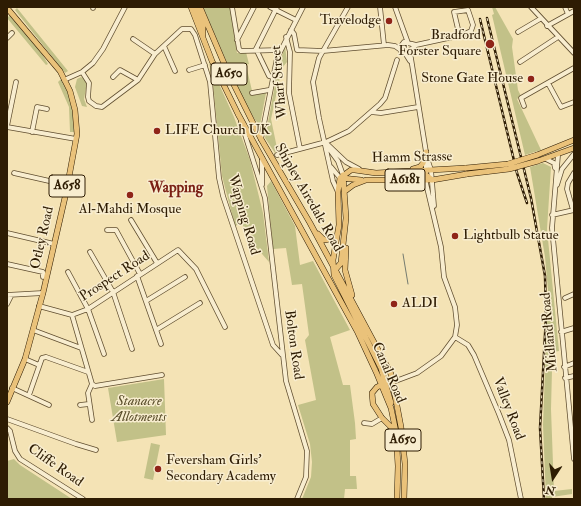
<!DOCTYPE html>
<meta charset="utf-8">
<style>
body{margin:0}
#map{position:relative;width:581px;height:506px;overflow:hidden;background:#f4e3b5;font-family:"IM FELL Double Pica",serif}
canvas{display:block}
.frame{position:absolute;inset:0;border:8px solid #2e1c03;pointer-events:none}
.north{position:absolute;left:533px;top:458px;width:40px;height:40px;-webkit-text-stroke:3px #f8edcf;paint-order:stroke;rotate:192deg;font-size:11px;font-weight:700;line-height:16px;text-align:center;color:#2e1c03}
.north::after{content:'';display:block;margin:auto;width:14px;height:18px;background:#2e1c03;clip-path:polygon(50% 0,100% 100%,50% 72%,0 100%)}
</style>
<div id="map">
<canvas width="581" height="506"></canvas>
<div class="frame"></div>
<div class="north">N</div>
</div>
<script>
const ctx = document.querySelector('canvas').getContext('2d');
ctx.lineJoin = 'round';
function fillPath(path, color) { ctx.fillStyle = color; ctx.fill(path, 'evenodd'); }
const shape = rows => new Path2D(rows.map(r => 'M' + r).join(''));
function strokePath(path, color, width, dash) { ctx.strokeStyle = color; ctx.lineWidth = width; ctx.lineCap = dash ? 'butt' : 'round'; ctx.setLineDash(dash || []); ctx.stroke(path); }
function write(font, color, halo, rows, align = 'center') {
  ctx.font = font + ' "IM FELL Double Pica",serif'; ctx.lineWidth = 3; ctx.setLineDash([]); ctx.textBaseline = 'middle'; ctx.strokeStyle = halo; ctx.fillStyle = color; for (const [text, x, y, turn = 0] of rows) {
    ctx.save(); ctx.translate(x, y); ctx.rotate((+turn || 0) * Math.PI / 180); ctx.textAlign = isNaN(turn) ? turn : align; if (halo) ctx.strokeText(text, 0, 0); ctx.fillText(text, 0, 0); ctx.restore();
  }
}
const green = shape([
 [203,7,230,7,237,53,246,52,249,64,246,65,253,95,266,93,260,125,255,120,241,95],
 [492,7,495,7,513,39,512,47,518,90,521,96,517,99,541,150,525,155,492,15,494,14],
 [17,8,68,71,65,73,15,10],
 [10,15,41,52,48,64,46,65,7,18],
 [285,46,287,62,282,68,271,119,277,148,275,153,265,138,278,69],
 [209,62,234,117,250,160,263,213,269,262,256,247,248,227,244,228,242,223,235,226,222,176,213,84],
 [81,77,84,79,87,83,84,99,87,107,82,106,75,87,77,79],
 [61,79,68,92,73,111,74,132,70,132,69,107,58,82],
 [543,163,551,167,547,229,559,351,554,352,552,370,551,409,554,491,572,489,572,494,552,497,552,499,546,498,543,425,548,290,545,257,530,167],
 [271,181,295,226,300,265,313,261,350,330,330,337,343,385,350,385,355,423,356,439,350,440,350,476,356,476,357,489,345,489,344,499,302,499,311,477,312,462,310,444,298,405,316,400,305,340,309,335,302,284,292,285,286,248,273,249,267,186],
 [164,379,166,435,117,442,108,388],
 [151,443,160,445,153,480,144,478],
 [14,459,20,465,72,499,7,499,7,461]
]);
const stream = shape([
 [403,254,408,284]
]);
const minor = shape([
 [232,7,239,49,241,51,280,50],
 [270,7,296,20],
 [380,7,384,45],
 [395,7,408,43],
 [531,7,574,53],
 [565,7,568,14],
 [93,8,93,7],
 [547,26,574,11],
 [291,30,294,34,297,50,323,51,388,45,395,46,405,53,410,61],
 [518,32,540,19],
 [286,37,290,52,289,93,300,149],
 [7,38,12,33],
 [133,39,155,54],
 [237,40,254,7],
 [164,46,175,71],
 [401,51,401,46,404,42,416,45],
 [410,52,426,152,426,172],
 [407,53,416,45,462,35,471,31,473,25,468,10,454,12,458,29,456,35],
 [520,62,558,37],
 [189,70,205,65],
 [82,72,89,83,88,97,89,101,96,106,102,107,138,80,155,54,182,29,191,29,195,35,210,82,219,178,223,196,273,345,282,355],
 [113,77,120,70,138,80],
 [273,77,269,76,256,49,277,7],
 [64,80,82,72,93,63,103,49,125,7],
 [548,83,561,107,574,102],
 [252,93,269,90],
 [524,106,521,98,574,68],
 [371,112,381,113,418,107],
 [241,122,265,198,286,381,307,451,306,477,297,499],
 [7,126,16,82],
 [7,127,76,139],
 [32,132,37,107,47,109],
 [261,139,277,58,303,7],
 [326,143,346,162,359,169],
 [327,146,338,161,343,175],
 [277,155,326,142,349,131,380,104,385,98,397,60],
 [558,155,552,228,574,459],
 [262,158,262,185],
 [427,158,431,170,434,206],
 [546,159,554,163,555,168],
 [331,167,340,178],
 [14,173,67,185],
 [557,185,562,169,574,154],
 [338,192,333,181,319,118,313,82,319,58,348,7],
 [573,210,567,189,568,183,574,173],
 [552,215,574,210],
 [131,220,157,263],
 [107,230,116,230,140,274],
 [7,233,54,244],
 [90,252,113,292,132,349],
 [7,264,43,272,43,277],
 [68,272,88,309,104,354],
 [137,276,161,344],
 [7,295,43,293],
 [565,298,574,294],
 [146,301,185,277],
 [7,304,11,296],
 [39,306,72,315,88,309,178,250,196,269,225,327],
 [72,315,92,384],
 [33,330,81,348],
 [156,330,200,303],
 [561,332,574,328],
 [455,337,468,345,474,355,499,414,509,440,521,499],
 [25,359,39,365],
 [564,367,574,363],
 [565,378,574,376],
 [393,382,417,373,441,356,455,337,457,325,455,307,444,277,441,247,425,179],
 [92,384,95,386,162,375],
 [12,388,49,405],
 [29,395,42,358,46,357,88,372],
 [80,405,89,404],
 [7,419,76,444,96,450],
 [92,420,88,393,92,384],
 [364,423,372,424,382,418],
 [7,428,10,431,15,451,20,459,83,499]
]);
const major = shape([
 [191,7,212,61,238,114,357,331,377,374,391,408,396,432,398,466,397,499],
 [196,7,203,26,203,35],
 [200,7,229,75,261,139,310,223,391,374,401,427,405,464,404,499],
 [7,8,60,71,70,91,75,110,77,134,66,193,43,293,25,359,7,402],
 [537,155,574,140],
 [538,161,574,148],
 [413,169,420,167,423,163,426,152],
 [401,173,408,175,426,175,431,179],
 [342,178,361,180],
 [345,191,353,185,366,180,432,180,467,174],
 [318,234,324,240,337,238],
 [346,248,345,270,352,295],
 [335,270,341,263,346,218,343,175],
 [384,384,377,387,372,393,373,404,382,418,395,431],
 [391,403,381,368,334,275,333,260,339,225,338,192,340,178,351,170,355,170,376,173,466,168]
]);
const rail = shape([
 [487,18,531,198,545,276,546,316,540,428,544,499],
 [480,19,517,173,527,203]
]);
const majorBridge = shape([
 [466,168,508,164,537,155],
 [467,174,509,169,538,161]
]);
const markers = [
 [389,21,4,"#8f2418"],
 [490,44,5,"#8f2418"],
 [531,79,4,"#8f2418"],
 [157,131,4,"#8f2418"],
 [130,195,4,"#8f2418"],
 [455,236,4,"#8f2418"],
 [394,304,4,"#8f2418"],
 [158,469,4,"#8f2418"]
];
const shields = [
 [229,74,36],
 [405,180,40],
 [67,186,36],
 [403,440,36]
];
const shieldNames = [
 ["A650",229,74],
 ["A6181",405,180],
 ["A658",67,186],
 ["A650",403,440]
];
const poiNames = [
 ["Travelodge",381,21,"right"],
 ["Bradford",481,36,"right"],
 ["Forster Square",481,52,"right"],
 ["Stone Gate House",523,79,"right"],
 ["LIFE Church UK",165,131],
 ["Al‐Mahdi Mosque",130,210,"center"],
 ["Lightbulb Statue",463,236],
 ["ALDI",402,304],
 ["Feversham Girls'",166,461],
 ["Secondary Academy",166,477]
];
const streetNames = [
 ["Wharf Street",280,82,-95],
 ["Hamm Strasse",412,158,-1],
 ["Shipley Airedale Road",308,198,60],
 ["Wapping Road",243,215,74],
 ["Otley Road",43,238,-77],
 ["Prospect Road",115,277,-33],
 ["Midland Road",550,332,-95],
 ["Bolton Road",293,345,82],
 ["Canal Road",388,373,67],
 ["Valley Road",508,409,69],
 ["Cliffe Road",55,466,35]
];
const parkNames = [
 ["Stanacre",139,402],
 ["Allotments",139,418]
];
const neighbourhoodNames = [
 ["Wapping",176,189]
];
fillPath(green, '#c2c188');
strokePath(stream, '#747b70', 1);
strokePath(minor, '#604e30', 5.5);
strokePath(major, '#2e1c03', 6);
strokePath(minor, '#f8edcf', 4);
strokePath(major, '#eac27a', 5);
strokePath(rail, '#2e1c03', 2.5);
strokePath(rail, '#f8edcf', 1, [3]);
strokePath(majorBridge, '#2e1c03', 6, []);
strokePath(majorBridge, '#eac27a', 5);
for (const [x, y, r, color] of markers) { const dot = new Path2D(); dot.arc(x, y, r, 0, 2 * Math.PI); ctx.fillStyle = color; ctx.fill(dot); strokePath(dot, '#f8edcf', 1.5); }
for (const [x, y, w] of shields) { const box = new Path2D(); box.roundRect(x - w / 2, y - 11, w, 22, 3); ctx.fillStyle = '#f8edcf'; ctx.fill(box); strokePath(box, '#2e1c03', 1); }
write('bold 13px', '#2e1c03', null, shieldNames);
write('14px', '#2e1c03', '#f8edcf', poiNames, 'left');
write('14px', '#2e1c03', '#f8edcf', streetNames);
write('italic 14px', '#5a4e2b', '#f8edcf', parkNames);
write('bold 15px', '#7a1f14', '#f8edcf', neighbourhoodNames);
</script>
